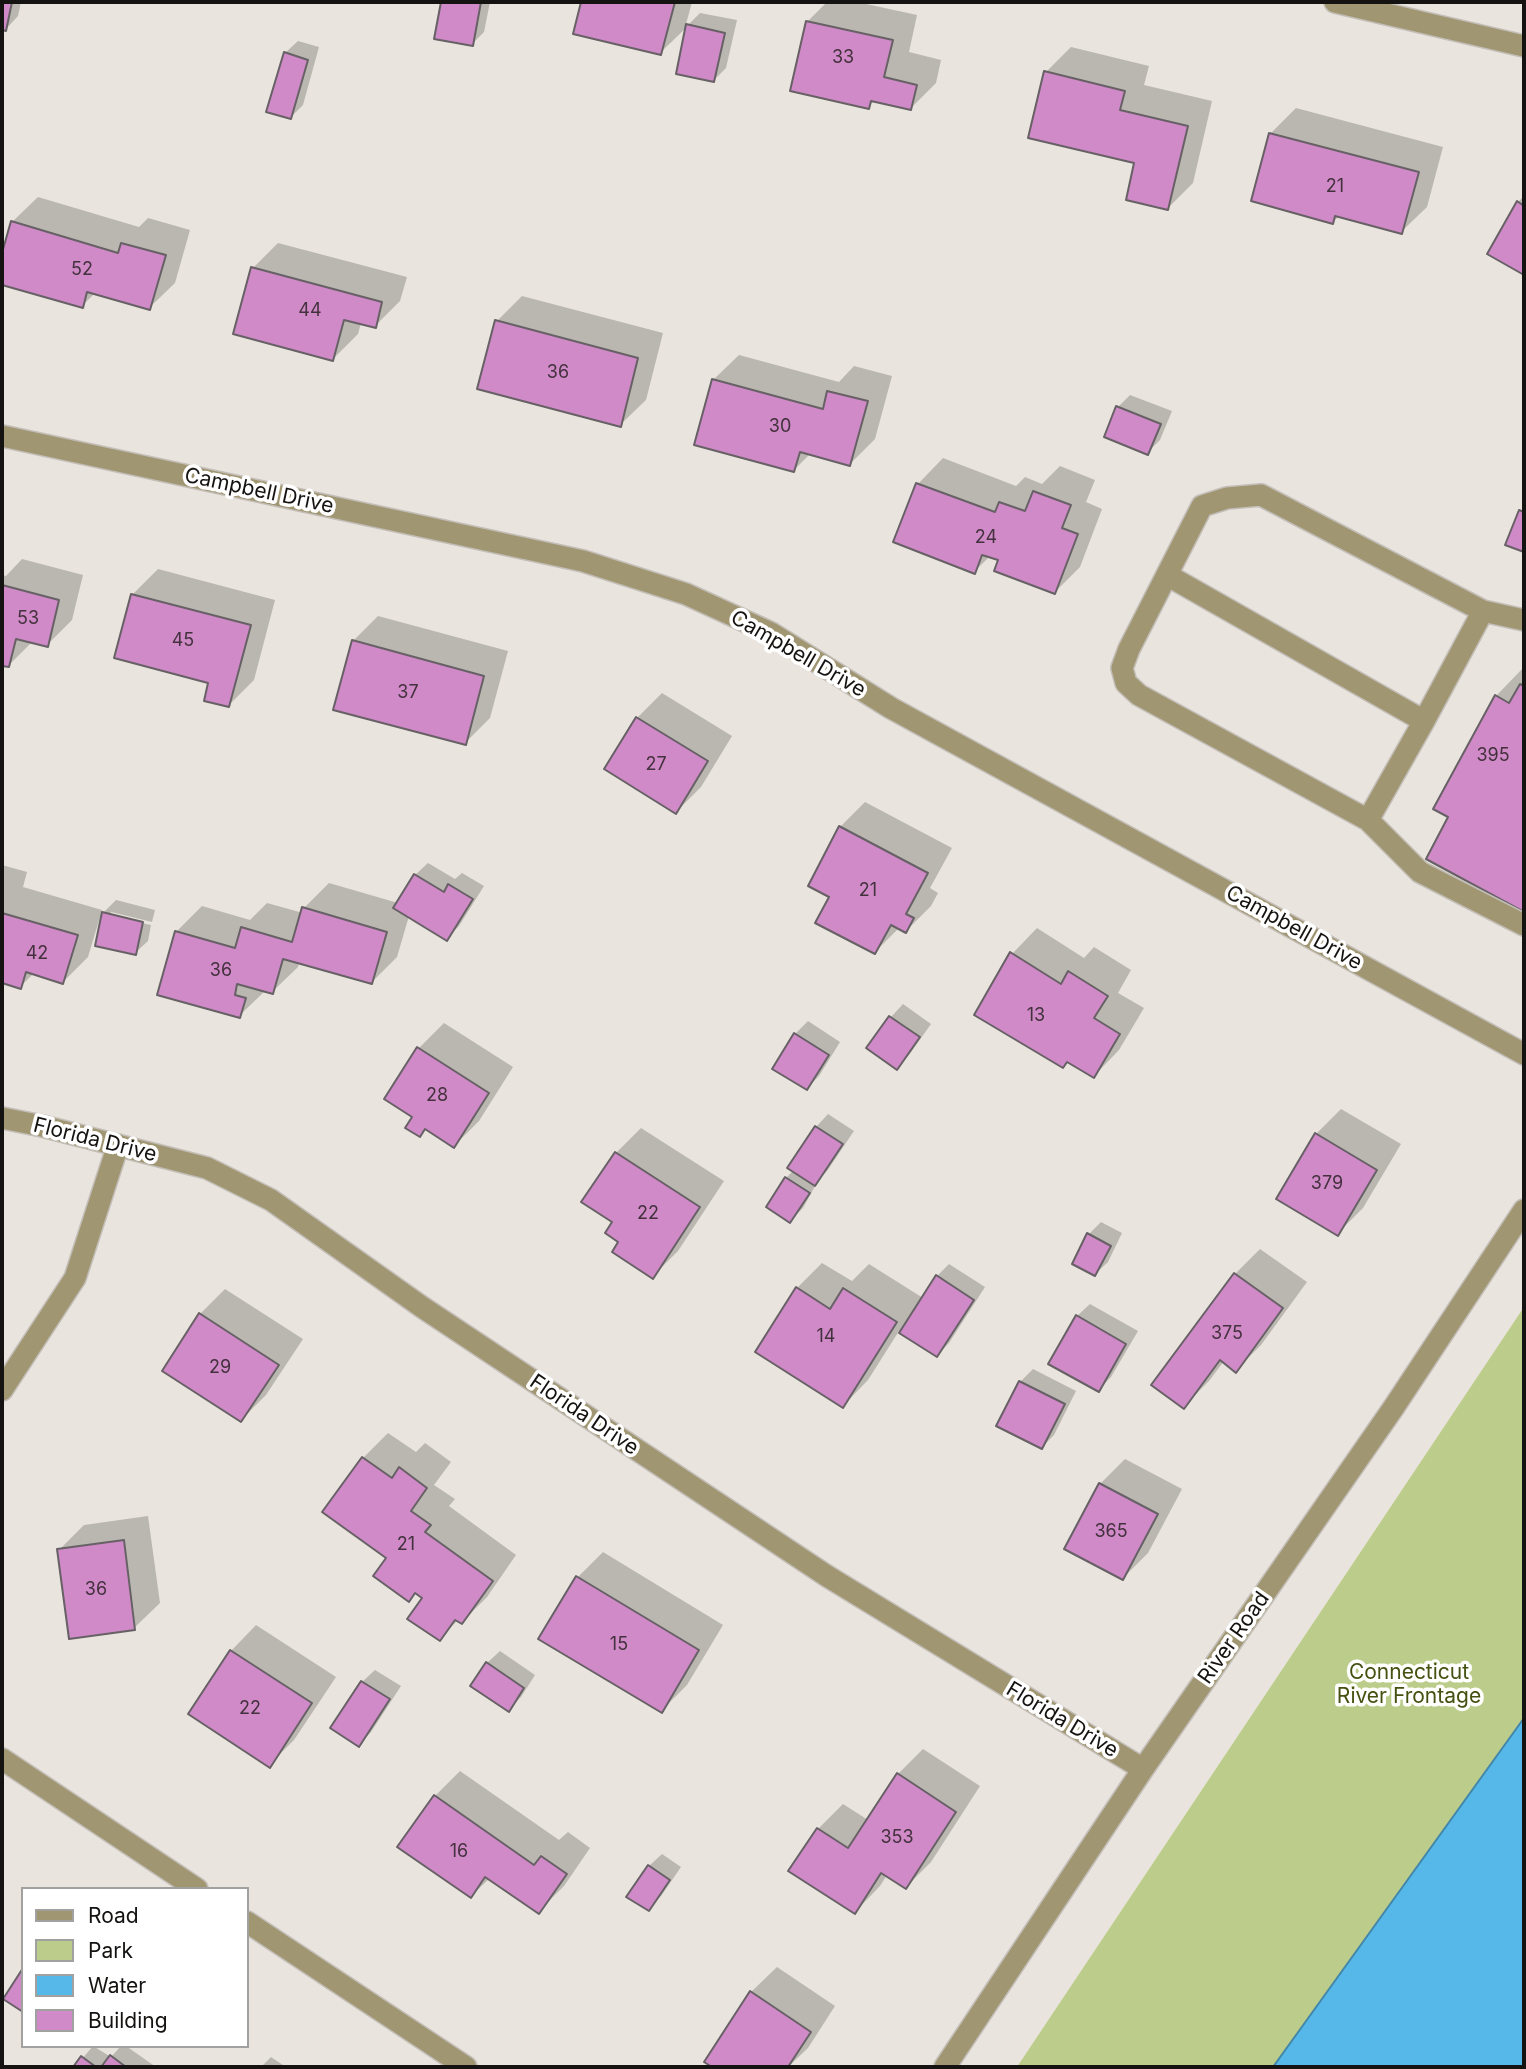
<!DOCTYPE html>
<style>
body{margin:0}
#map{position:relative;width:1526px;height:2069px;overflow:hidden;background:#e9e4dd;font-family:Inter,sans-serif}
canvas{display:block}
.frame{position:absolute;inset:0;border:4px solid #151311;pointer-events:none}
.legend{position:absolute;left:21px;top:1887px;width:228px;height:161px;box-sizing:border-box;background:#fff;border:2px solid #a1a1a0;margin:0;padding:9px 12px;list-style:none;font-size:21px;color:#151311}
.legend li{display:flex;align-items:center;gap:14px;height:35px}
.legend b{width:35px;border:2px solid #a1a1a0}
</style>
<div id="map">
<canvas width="1526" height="2069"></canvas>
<div class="frame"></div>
<ul class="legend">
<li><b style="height:9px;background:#a19672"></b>Road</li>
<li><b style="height:19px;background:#bccc8a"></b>Park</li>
<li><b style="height:19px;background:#56b8e9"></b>Water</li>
<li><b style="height:19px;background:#cf8ac7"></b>Building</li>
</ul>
</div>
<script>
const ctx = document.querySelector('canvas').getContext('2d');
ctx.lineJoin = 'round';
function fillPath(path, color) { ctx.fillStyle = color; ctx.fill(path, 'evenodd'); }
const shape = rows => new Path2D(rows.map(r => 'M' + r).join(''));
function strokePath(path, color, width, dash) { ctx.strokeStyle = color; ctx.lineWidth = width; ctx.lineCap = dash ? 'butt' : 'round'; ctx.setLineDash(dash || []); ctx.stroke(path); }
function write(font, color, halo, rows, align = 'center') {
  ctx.font = font + ' Inter,sans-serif'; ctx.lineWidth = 7; ctx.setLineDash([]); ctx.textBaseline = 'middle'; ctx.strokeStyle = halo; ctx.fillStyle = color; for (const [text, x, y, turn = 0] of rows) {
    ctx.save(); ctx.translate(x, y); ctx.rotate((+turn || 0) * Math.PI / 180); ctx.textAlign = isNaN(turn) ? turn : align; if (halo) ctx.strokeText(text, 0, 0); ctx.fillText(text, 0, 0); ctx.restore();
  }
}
const green = shape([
 [1524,1307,1524,1718,1273,2067,1017,2067]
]);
const water = shape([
 [1524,1718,1524,2067,1273,2067,1524,1718]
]);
const shadow = shape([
 [2,2,21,2,18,16,6,29,2,28],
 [443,2,490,2,484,32,472,44,436,38],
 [583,2,692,2,685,28,700,13,737,20,726,68,714,80,688,26,660,53,575,32],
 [827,2,857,2,917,15,909,52,941,60,936,83,911,108,875,100,868,107,807,22],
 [298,41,319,47,303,105,291,117,285,53],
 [1071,47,1149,66,1144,85,1212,101,1193,183,1168,208,1137,162,1046,72],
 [1296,108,1443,147,1427,207,1401,232,1340,215,1333,222,1270,134],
 [1524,196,1524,273,1489,253,1518,202],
 [38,197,139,227,148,218,190,230,175,283,149,308,95,293,82,306,2,283,2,259,12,222],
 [278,243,407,277,400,301,375,326,361,323,358,334,333,359,253,268],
 [522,296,663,333,646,400,620,425,497,321],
 [739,355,839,382,854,366,892,376,875,439,850,464,811,453,794,470,713,380],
 [1130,395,1172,411,1160,440,1147,453,1118,407],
 [943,458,1016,486,1025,477,1042,484,1060,466,1095,480,1086,502,1102,509,1080,567,1055,592,1000,559,990,556,974,572,918,484],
 [22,559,83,575,72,620,47,645,33,641,8,666,2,664,2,575,6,576],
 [158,569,275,600,254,680,229,705,211,682,133,594],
 [378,616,508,651,490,718,465,743,353,641],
 [1524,667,1524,910,1428,858,1451,816,1435,808,1496,696],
 [662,693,732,736,701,787,676,812,637,718],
 [865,802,952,848,930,888,938,893,931,906,906,931,899,928,875,952,840,827],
 [428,863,455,879,462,873,484,886,459,926,447,938,409,916,397,957,372,982,299,961,298,967,272,992,266,990,239,1016,176,932,202,906,250,920,267,903,303,913,304,908,329,883,398,903,415,875],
 [2,865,27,872,23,887,102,910,100,916,116,900,155,910,152,922,111,912,111,916,151,925,148,941,135,953,100,917,88,957,63,982,34,973,20,987,2,981],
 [1037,928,1084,958,1094,947,1131,970,1118,993,1144,1008,1119,1050,1094,1076,1012,954],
 [903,1004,931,1024,909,1055,897,1067,869,1048,891,1017],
 [808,1021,840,1042,819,1076,807,1088,795,1034],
 [444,1023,513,1067,479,1121,454,1146,427,1128,420,1135,414,1117,419,1048],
 [1341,1109,1401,1144,1363,1208,1338,1233,1316,1134],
 [828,1114,854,1131,827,1171,819,1179,803,1208,790,1221,786,1178,794,1170,816,1127],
 [641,1128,724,1181,678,1251,652,1277,621,1241,615,1222,584,1202,616,1153],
 [1101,1222,1122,1233,1108,1262,1095,1274,1074,1263,1089,1234],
 [1260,1249,1307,1282,1261,1345,1236,1370,1224,1361,1209,1381,1184,1406,1154,1385,1235,1274],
 [822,1263,852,1281,869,1264,923,1298,937,1276,949,1264,985,1287,949,1343,937,1355,899,1331,868,1380,843,1406,797,1288],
 [225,1289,303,1339,266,1395,241,1420,200,1314],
 [1090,1304,1138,1331,1111,1377,1099,1389,1077,1316],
 [1033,1369,1076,1391,1054,1435,1042,1447,1020,1382],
 [388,1433,416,1452,425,1443,451,1462,434,1485,455,1499,449,1506,516,1555,487,1597,462,1622,458,1620,439,1639,424,1598,417,1592,409,1599,389,1557,324,1511,363,1458],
 [1125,1459,1182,1489,1148,1553,1123,1578,1100,1484],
 [148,1516,160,1603,134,1628,59,1550,84,1525],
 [603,1552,723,1625,687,1685,662,1710,577,1578],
 [256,1625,336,1677,294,1740,269,1765,190,1714,231,1651],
 [500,1651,535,1675,521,1697,509,1709,487,1663],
 [375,1670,401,1686,371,1732,359,1745,362,1682],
 [923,1749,980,1786,931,1862,906,1887,887,1875,880,1886,855,1912,818,1829,843,1804,868,1820,898,1774],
 [460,1771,559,1840,568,1832,590,1848,564,1886,539,1911,490,1878,471,1896,435,1796],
 [662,1854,681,1867,661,1896,648,1909,649,1866],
 [777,1967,835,2006,808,2048,788,2067,716,2067,706,2061,751,1992],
 [93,2046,111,2057,121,2046,126,2046,156,2067,75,2067],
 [271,2057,286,2067,261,2067]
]);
const building = shape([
 [2,2,12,2,6,31,2,30,2,2],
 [441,2,481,2,473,46,434,39,441,2],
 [581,2,675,2,661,55,573,34,581,2],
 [806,21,893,40,884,77,917,85,911,110,871,101,869,109,790,91,806,21],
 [686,24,725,33,714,82,676,74,686,24],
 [284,52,308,60,291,119,266,112,284,52],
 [1044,71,1125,91,1120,110,1188,126,1168,210,1126,200,1134,163,1028,138,1044,71],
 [1269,133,1419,172,1402,234,1335,216,1333,224,1251,201,1269,133],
 [1517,201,1524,206,1524,275,1487,254,1517,201],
 [11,221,118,253,121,243,166,255,150,310,87,292,83,308,2,285,2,253,11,221],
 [251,267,382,302,376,328,344,320,333,361,233,334,251,267],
 [495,320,638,358,621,427,477,389,495,320],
 [712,379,823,409,827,391,868,401,850,466,800,452,794,472,694,445,712,379],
 [1116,406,1161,424,1148,455,1104,437,1116,406],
 [916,483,995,512,999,502,1025,511,1033,491,1071,505,1062,528,1078,534,1055,594,994,571,998,560,982,555,975,574,893,542,916,483],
 [1519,510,1524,512,1524,552,1505,545,1519,510],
 [2,585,59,600,48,647,16,639,9,667,2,666,2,585],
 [131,594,251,625,229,707,204,701,208,683,114,658,131,594],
 [352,640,484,676,466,745,333,710,352,640],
 [1520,684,1524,686,1524,912,1426,859,1448,817,1433,809,1495,695,1509,703,1520,684],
 [636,717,708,761,676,814,604,769,636,717],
 [839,826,928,873,906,914,914,918,906,933,891,925,875,954,815,923,829,897,808,886,839,826],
 [414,874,444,892,448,884,473,899,447,941,393,908,414,874],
 [302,907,387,932,372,984,283,959,273,994,237,984,235,995,246,998,240,1018,157,995,175,931,235,948,241,927,292,942,302,907],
 [102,912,143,922,136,955,95,946,102,912],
 [2,913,78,935,63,984,26,972,21,989,2,983,2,913],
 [1010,952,1061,984,1068,971,1108,996,1094,1018,1120,1034,1094,1078,1067,1062,1063,1068,974,1015,1010,952],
 [889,1016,920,1037,897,1070,866,1048,889,1016],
 [794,1033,829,1055,807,1090,772,1069,794,1033],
 [417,1047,489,1093,454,1148,425,1129,420,1137,405,1128,412,1117,384,1099,417,1047],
 [815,1126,843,1144,815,1186,787,1168,815,1126],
 [1315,1133,1377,1170,1338,1236,1276,1199,1315,1133],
 [615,1152,700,1207,653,1279,612,1252,618,1242,605,1233,612,1222,581,1202,615,1152],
 [785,1177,810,1193,790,1223,766,1207,785,1177],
 [1087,1233,1111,1246,1095,1276,1072,1264,1087,1233],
 [1234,1273,1283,1308,1236,1373,1220,1360,1184,1409,1151,1385,1234,1273],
 [936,1275,974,1300,937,1357,899,1333,936,1275],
 [796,1287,830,1309,843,1288,897,1322,843,1408,755,1352,796,1287],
 [199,1313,279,1365,241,1422,162,1371,199,1313],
 [1076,1315,1126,1344,1099,1392,1048,1364,1076,1315],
 [1019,1381,1065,1404,1042,1449,996,1426,1019,1381],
 [362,1457,392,1478,399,1467,427,1488,411,1511,431,1525,425,1532,493,1581,462,1624,455,1620,440,1641,407,1619,422,1598,415,1593,409,1602,373,1576,386,1558,322,1512,362,1457],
 [1099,1483,1158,1514,1123,1580,1064,1549,1099,1483],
 [124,1540,135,1630,69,1639,57,1549,124,1540],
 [576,1576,699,1650,662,1713,538,1639,576,1576],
 [230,1650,312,1703,270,1768,188,1714,230,1650],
 [486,1662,524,1688,509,1712,470,1686,486,1662],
 [361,1681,390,1699,359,1747,330,1728,361,1681],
 [897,1773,956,1812,906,1889,881,1873,855,1914,788,1871,817,1828,848,1848,897,1773],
 [434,1795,534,1865,541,1856,567,1874,539,1914,485,1877,471,1898,397,1847,434,1795],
 [648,1865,670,1880,649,1911,626,1897,648,1865],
 [23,1968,23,2012,3,1999,23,1968],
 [750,1991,811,2032,788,2067,712,2067,704,2062,750,1991],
 [110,2055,126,2067,101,2067,110,2055],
 [81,2056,96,2067,73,2067,81,2056]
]);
const minor = shape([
 [1335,2,1524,46],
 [2,436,583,561,686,594,771,633,891,708,1524,1054],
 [1167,575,1424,721,1483,611],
 [1524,620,1483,611,1261,495,1227,498,1202,506,1129,649,1122,668,1126,683,1139,695,1368,820,1420,872,1524,925],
 [1368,820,1424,721],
 [2,1118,42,1126,207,1168,271,1200,422,1307,827,1576,1143,1769],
 [2,1390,75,1278,118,1145],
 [2,1759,197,1889],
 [247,1922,466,2067],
 [945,2067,1143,1769,1394,1407,1524,1210]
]);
const numberNames = [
 ["33",843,58],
 ["21",1335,187],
 ["52",82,270],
 ["44",310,311],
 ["36",558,373],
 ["30",780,427],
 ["24",986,538],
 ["53",28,619],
 ["45",183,641],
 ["37",408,693],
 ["395",1493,756],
 ["27",656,765],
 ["21",868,891],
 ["42",37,954],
 ["36",221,971],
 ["13",1036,1016],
 ["28",437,1096],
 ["379",1327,1184],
 ["22",648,1214],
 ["375",1227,1334],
 ["14",826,1337],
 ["29",220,1368],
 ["365",1111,1532],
 ["21",406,1545],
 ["36",96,1590],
 ["15",619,1645],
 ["22",250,1709],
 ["353",897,1838],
 ["16",459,1852]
];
const streetNames = [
 ["Campbell Drive",259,491,12],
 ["Campbell Drive",798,654,30],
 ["Campbell Drive",1294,928,29],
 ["Florida Drive",95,1140,14],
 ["Florida Drive",584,1415,34],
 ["River Road",1234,1638,-55],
 ["Florida Drive",1062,1720,31]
];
const parkNames = [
 ["Connecticut",1409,1673],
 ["River Frontage",1409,1697]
];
fillPath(green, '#bccc8a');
fillPath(water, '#56b8e9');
strokePath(water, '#4286a8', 2);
fillPath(shadow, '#0003');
fillPath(building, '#cf8ac7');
strokePath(building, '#676166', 2);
strokePath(minor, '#c3beb8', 24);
strokePath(minor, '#a19672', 21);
write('18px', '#44313e', null, numberNames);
write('21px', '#151311', '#fff', streetNames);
write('21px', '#455110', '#fff', parkNames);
</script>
